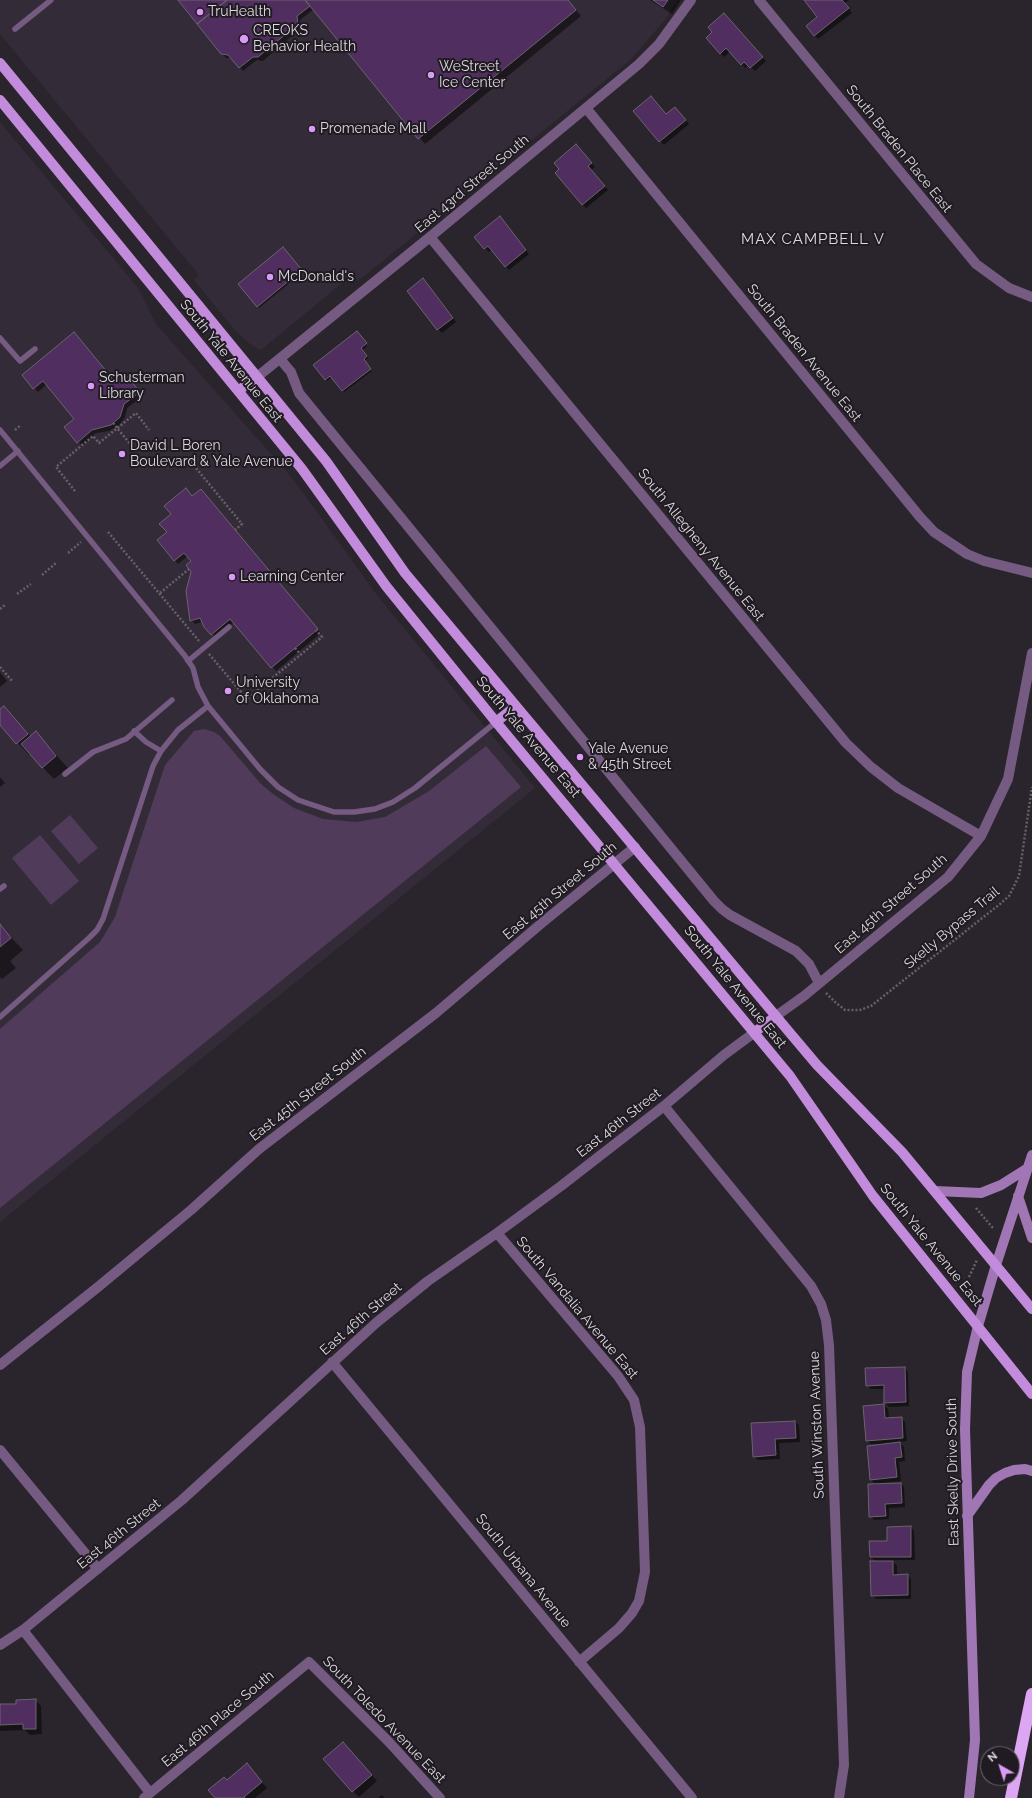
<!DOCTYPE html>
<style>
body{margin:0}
#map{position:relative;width:1032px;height:1798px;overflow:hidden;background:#2a242c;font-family:Raleway,sans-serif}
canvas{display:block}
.north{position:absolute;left:980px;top:1746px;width:40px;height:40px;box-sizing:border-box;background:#201b22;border:1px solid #6b676d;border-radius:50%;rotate:321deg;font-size:11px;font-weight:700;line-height:16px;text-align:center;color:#dcd8dd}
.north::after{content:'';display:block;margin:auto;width:14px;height:18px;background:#da9af6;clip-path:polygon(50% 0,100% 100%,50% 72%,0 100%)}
</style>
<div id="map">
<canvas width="1032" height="1798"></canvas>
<div class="north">N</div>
</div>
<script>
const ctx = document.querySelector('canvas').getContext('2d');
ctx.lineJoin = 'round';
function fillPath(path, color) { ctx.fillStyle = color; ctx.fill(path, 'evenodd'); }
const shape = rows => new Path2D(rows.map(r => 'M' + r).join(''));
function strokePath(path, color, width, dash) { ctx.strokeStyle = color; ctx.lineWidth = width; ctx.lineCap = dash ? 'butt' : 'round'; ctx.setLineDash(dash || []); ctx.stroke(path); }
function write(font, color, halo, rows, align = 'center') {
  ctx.font = font + ' Raleway,sans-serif'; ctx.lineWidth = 4; ctx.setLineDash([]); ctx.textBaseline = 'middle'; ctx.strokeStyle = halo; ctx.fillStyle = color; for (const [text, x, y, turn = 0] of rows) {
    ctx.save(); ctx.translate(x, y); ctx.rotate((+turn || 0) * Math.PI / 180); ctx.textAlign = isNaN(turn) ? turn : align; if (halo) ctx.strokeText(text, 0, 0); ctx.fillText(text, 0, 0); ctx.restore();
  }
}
const built = shape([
 [0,0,678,0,664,21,629,61,358,281,353,274,261,350,250,344,233,328,194,280,199,275,0,34],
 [0,122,139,289,156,324,286,471,305,495,376,594,535,788,0,1222]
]);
const green = shape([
 [204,729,214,732,220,736,261,784,273,794,294,808,323,819,356,822,385,817,429,791,486,746,521,787,0,1208,0,1029,100,942,115,917,165,765,194,731],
 [70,815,98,848,79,864,51,831],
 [40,835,79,881,51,905,12,858]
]);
const shadow = shape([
 [179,0,568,0,581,16,425,144,314,9,300,20,301,28,263,61,257,60,243,71,232,58,226,58,222,54],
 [650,0,681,0,672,14],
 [805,0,849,0,845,3,852,13,818,39,807,26,819,17],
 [728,18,766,61,755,71,749,65,745,68,731,51,724,57,720,53],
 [635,111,667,115,679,112,689,124,664,145],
 [579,149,595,167,591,170,608,190,586,208,582,204],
 [500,217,529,254,509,270,492,249,489,252,476,237],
 [285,250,303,272,259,308,258,306],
 [426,284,456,322,442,333,438,329],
 [358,334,367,346,362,350,368,358,364,361,372,371,344,392,332,377,327,381,326,379],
 [23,375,116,384,126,376,143,396,127,408,125,417,119,425,109,431,96,433,82,446,66,427,75,419,47,384,38,392],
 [205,494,321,633,276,671,234,622,216,638,203,622,195,624,191,620,192,561,188,556,178,564,175,560,168,533,193,497],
 [0,672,7,681,0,687],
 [4,707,31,737,36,733,68,768,54,779,30,754,29,755,0,724,0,710],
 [0,777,5,783,0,787],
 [0,926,23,950,10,961,16,968,2,979,0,977],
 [904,1368,908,1372,909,1406,889,1407,885,1403,885,1389,871,1389,867,1385],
 [884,1405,888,1409,889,1419,901,1418,905,1422,907,1441,899,1442,904,1447,905,1461,899,1462,901,1481,882,1483,882,1484,901,1484,904,1487,905,1507,889,1508,889,1519,874,1520,870,1516,876,1485,871,1480,876,1446,876,1444,871,1444,867,1440],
 [795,1422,799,1425,800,1442,779,1443,780,1459,758,1460,754,1456,752,1424],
 [911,1527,914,1531,915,1560,892,1560,897,1566,897,1576,908,1575,911,1579,911,1599,876,1599,872,1595,876,1562,871,1557],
 [35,1700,41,1706,42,1734,30,1735,25,1730,0,1731,0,1705,17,1705],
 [349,1749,377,1781,359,1797,353,1791],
 [247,1765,267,1788,255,1798,216,1798,227,1781],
 [382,1795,385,1798,378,1798]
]);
const building = shape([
 [178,0,227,0,197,24,178,0],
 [227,0,305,0,310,6,297,16,298,24,258,57,253,57,239,68,228,55,221,54,197,24,227,0],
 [305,0,568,0,576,10,418,139,305,0],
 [653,0,668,0,663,7,653,0],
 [804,0,842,0,849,8,814,36,806,26,817,17,804,0],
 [724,13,763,57,750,68,744,62,741,65,726,48,720,54,706,38,712,32,708,27,724,13],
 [651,96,666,114,675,107,686,120,659,142,633,111,651,96],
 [576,144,592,163,588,166,605,186,582,205,555,173,559,169,554,163,576,144],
 [500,216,526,250,505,267,488,246,484,249,474,237,500,216],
 [283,247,302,270,257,307,238,284,283,247],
 [423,278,453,318,437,330,407,291,423,278],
 [357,331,367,343,361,348,367,356,364,359,371,369,342,391,330,376,325,380,313,365,357,331],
 [74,332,116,383,126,375,140,392,124,404,120,417,111,425,92,430,77,443,64,427,74,419,43,381,33,389,22,375,74,332],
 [186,488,192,496,201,489,318,629,271,668,230,619,211,635,204,627,200,618,190,621,186,591,191,572,186,565,191,561,184,553,174,561,157,540,167,532,159,524,171,514,164,506,186,488],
 [4,706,28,734,16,744,0,725,0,709,4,706],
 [36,731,56,756,42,768,21,744,36,731],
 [0,924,11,938,0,947,0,924],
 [905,1367,906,1402,884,1403,884,1385,866,1386,865,1368,905,1367],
 [884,1404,885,1418,902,1417,903,1438,866,1441,863,1406,884,1404],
 [795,1421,796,1438,775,1439,776,1455,753,1457,751,1423,795,1421],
 [900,1442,902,1457,895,1458,897,1477,870,1480,867,1446,900,1442],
 [901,1483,902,1503,885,1504,886,1516,869,1517,868,1484,901,1483],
 [911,1526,911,1557,870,1557,869,1541,887,1541,887,1527,911,1526],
 [870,1561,893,1561,893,1575,908,1574,908,1595,871,1596,870,1561],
 [36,1699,36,1729,23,1729,23,1724,0,1725,0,1704,16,1704,16,1700,36,1699],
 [343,1742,372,1775,352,1792,323,1759,343,1742],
 [247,1763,262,1782,244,1797,245,1798,215,1798,208,1790,224,1777,227,1780,247,1763]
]);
const path = shape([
 [113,423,131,445],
 [15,430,21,425],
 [191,462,242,524,235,530],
 [75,491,56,467,93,436,99,443,136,413,149,430],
 [108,532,199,641],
 [68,553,81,542],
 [42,575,56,563],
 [160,593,189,569],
 [17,594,31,584],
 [0,609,6,604],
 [295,648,301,655],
 [209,654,247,699,322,637,316,630],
 [0,667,13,682],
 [826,993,835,1002,845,1010,860,1010,871,1006,1000,904,1009,896,1019,876,1032,787],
 [976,1208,992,1227,995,1228],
 [969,1277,977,1260]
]);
const lane = shape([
 [15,29,51,0],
 [0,338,20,361,35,349],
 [0,430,185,656,193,668,198,687,208,706,260,769,278,787,298,800,334,812,354,812,375,809,393,802,415,788,496,722],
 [0,466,18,451],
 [188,661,229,627],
 [134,731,146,742,161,751],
 [65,774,93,752,126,739,172,700],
 [0,889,4,886],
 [0,1017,89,938,97,930,103,919,153,766,161,751,178,730,208,706]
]);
const street = shape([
 [759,0,976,264,1009,288,1032,297],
 [586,108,920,517,934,532,967,554,984,561,1032,573],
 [430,237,846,743,871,767,898,788,981,836],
 [280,359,291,372,299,393,714,901,722,909,730,915,796,951,809,964,819,983],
 [257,377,430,237,639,64,659,44,691,0],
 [776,1016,804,996,948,877,981,836,1008,779,1032,653],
 [664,1106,811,1286,821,1304,826,1320,829,1345,844,1765,839,1798],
 [497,1233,618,1376,634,1400,640,1427,645,1572,639,1601,632,1613,619,1628,579,1662],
 [332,1362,692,1798],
 [0,1365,98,1287,191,1210,259,1149,436,1013,543,922,635,847],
 [0,1450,98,1569],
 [23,1630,150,1793],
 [0,1645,23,1630,182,1500,376,1323,428,1281,497,1233,561,1186,664,1106,724,1055,755,1032],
 [144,1798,309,1662,389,1742,440,1798]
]);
const secondary = shape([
 [935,1191,981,1193,1001,1185,1028,1168],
 [1018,1196,1032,1238],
 [967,1516,989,1485,996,1478,1005,1473,1014,1470,1025,1469,1032,1471],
 [969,1798,975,1740,965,1429,967,1372,978,1326,996,1265,1032,1155]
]);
const primary = shape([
 [0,63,326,461,405,573,516,706,790,1033,817,1065,902,1152,1032,1309],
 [0,100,302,469,386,586,496,722,790,1076,873,1196,1032,1394],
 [238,391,257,377],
 [496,722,516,706],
 [755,1032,776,1016]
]);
const highway = shape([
 [1011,1798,1032,1694]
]);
const markers = [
 [200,12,4,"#da9af6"],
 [244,39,5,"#da9af6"],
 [431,75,4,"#da9af6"],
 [312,129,4,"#da9af6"],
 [270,277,4,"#da9af6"],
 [91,386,4,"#da9af6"],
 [122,454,4,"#da9af6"],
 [232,577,4,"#da9af6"],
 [228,691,4,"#da9af6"],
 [580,757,4,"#da9af6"]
];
const poiNames = [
 ["TruHealth",208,12],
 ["CREOKS",253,31],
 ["Behavior Health",253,47],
 ["WeStreet",439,67],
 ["Ice Center",439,83],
 ["Promenade Mall",320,129],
 ["McDonald's",278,277],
 ["Schusterman",99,378],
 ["Library",99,394],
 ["David L Boren",130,446],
 ["Boulevard & Yale Avenue",130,462],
 ["Learning Center",240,577],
 ["University",236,683],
 ["of Oklahoma",236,699],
 ["Yale Avenue",588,749],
 ["& 45th Street",588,765]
];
const streetNames = [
 ["South Braden Place East",899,149,51],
 ["East 43rd Street South",472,184,-40],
 ["South Braden Avenue East",804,353,51],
 ["South Yale Avenue East",231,361,51],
 ["South Allegheny Avenue East",701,545,51],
 ["South Yale Avenue East",528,737,50],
 ["East 45th Street South",560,891,-40],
 ["East 45th Street South",891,904,-41],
 ["Skelly Bypass Trail",952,928,-40],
 ["South Yale Avenue East",735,987,51],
 ["East 45th Street South",308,1094,-38],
 ["East 46th Street",619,1123,-38],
 ["South Yale Avenue East",931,1245,51],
 ["South Vandalia Avenue East",577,1308,50],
 ["East 46th Street",361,1319,-41],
 ["South Winston Avenue",817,1425,-92],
 ["East Skelly Drive South",953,1472,-91],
 ["East 46th Street",119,1534,-39],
 ["South Urbana Avenue",523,1571,51],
 ["East 46th Place South",218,1719,-40],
 ["South Toledo Avenue East",384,1720,46]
];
const neighbourhoodNames = [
 ["MAX CAMPBELL V",813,239]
];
fillPath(built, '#342b38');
fillPath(green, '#513b5a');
fillPath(shadow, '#0007');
fillPath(building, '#502e5f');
strokePath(building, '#6a646d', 1);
strokePath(path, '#666168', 2.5, [2, 2]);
strokePath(lane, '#755a81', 5.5);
strokePath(street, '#755a81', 10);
strokePath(secondary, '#a176b4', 10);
strokePath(primary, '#c38bdc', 10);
strokePath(highway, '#dca6f3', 12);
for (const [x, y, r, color] of markers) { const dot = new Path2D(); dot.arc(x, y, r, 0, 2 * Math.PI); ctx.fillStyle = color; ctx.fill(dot); strokePath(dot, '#201b22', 1.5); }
write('14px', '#dcd8dd', '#201b22', poiNames, 'left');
write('14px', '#dcd8dd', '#201b22', streetNames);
ctx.letterSpacing = '1px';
write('15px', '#dcd8dd', '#201b22', neighbourhoodNames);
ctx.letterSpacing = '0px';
</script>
